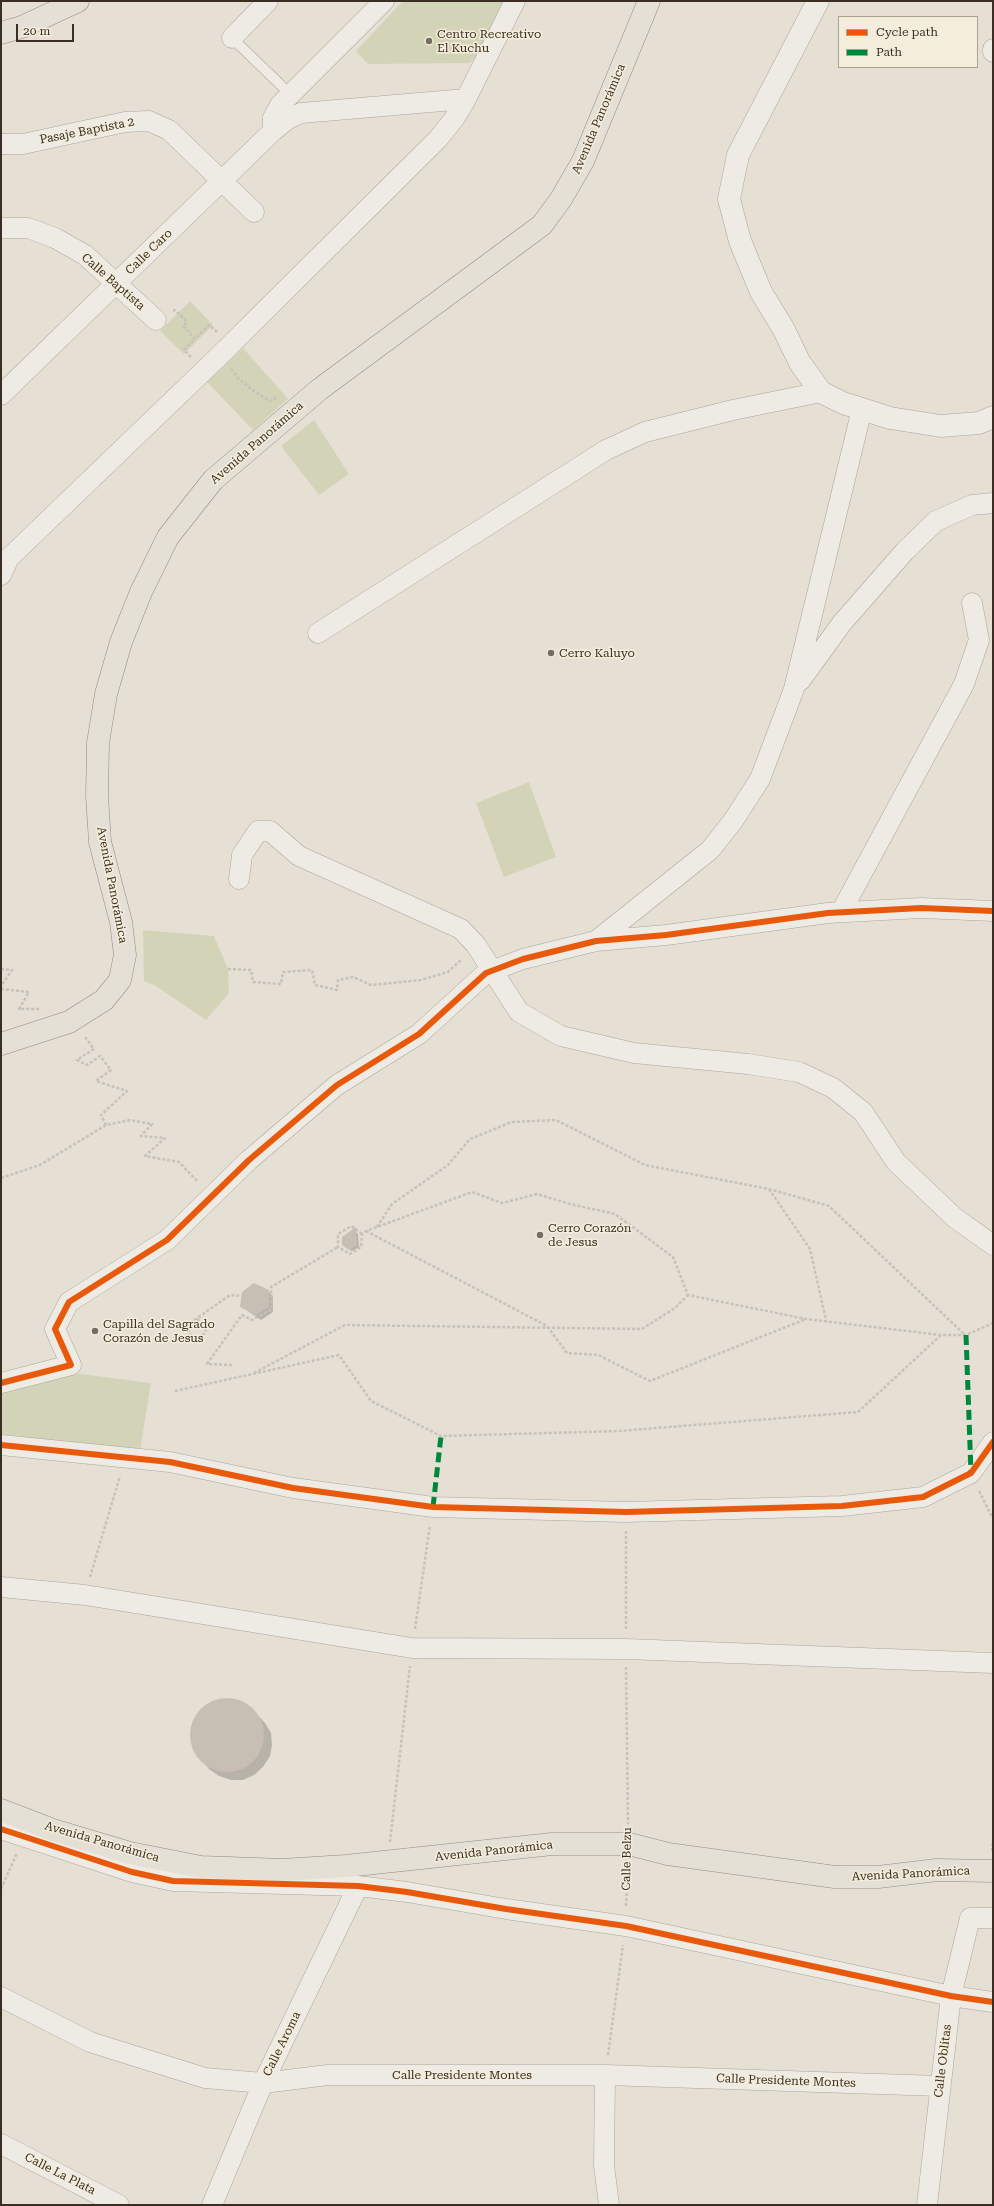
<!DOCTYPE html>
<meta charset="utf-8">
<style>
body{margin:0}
#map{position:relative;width:994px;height:2206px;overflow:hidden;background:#e5e0d3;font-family:"Roboto Serif",serif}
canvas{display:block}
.frame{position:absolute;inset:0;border:2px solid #3a2e23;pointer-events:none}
.legend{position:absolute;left:838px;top:16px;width:140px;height:52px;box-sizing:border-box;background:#f4eddb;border:1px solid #aaa191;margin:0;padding:5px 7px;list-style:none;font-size:12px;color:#3a2e23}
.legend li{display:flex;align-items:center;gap:8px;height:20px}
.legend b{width:20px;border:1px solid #aaa191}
.scale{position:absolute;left:16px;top:24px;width:58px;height:18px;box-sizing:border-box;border:2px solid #3a2e23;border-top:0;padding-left:5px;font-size:12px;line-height:14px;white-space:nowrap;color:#3a2e23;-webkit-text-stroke:3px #f4eddb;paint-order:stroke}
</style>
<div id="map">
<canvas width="994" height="2206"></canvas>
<div class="frame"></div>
<ul class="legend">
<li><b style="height:5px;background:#e8590c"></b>Cycle path</li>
<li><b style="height:5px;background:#00873e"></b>Path</li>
</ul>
<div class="scale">20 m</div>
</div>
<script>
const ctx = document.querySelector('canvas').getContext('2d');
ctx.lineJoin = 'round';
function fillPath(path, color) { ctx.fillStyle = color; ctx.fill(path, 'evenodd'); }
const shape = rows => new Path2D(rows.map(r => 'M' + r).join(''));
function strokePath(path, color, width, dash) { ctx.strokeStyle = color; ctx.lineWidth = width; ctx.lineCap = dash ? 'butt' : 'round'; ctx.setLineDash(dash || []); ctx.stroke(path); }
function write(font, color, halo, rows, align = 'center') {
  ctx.font = font + ' "Roboto Serif",serif'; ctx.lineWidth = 3; ctx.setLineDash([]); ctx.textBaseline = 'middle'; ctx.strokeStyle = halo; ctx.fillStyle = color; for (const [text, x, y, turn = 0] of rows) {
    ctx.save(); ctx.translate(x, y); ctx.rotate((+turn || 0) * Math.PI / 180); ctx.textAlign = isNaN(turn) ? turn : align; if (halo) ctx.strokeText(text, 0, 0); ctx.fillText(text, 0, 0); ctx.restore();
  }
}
const green = shape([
 [403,1,515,1,502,30,470,63,368,64,356,51],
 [190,301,213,325,184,354,160,331],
 [243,348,288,399,253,430,207,382],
 [314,420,349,474,319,495,281,446],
 [529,782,556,857,504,877,476,803],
 [143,930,214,936,228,969,229,993,206,1020,156,986,144,981],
 [73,1373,151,1383,140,1451,1,1434,1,1391]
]);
const shadow = shape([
 [356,1232,358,1234,359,1247,352,1251,345,1247],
 [268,1291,273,1296,273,1312,261,1320,242,1307],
 [227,1699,239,1701,249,1706,265,1723,271,1733,272,1745,270,1756,263,1767,254,1775,243,1780,231,1780,219,1776,209,1769,194,1751,191,1740,192,1728,196,1716,204,1707,215,1701]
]);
const building = shape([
 [356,1227,357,1245,349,1250,342,1245,342,1237],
 [254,1283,269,1290,269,1307,256,1315,240,1307,242,1292],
 '190 1735a37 37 0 1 1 74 0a37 37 0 1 1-74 0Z'
]);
const path = shape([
 [173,311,175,310,187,322,183,326,195,339,209,325,217,332],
 [191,357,184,350,195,339],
 [231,369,239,379,255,392,270,401,274,398,276,400],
 [1,969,12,970,1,986],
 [228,969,251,970,253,982,281,984,283,972,312,970,315,985,337,990,338,980,353,977,371,985,421,980,448,972,462,959],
 [1,989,29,992,19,1009,39,1009],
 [85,1037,94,1049,77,1060,87,1065,100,1056,111,1070,96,1081,127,1091,101,1115,106,1125],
 [1,1178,40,1165,106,1125,130,1120,152,1124,141,1136,165,1138,145,1156,179,1162,198,1182],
 [769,1189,810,1249,826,1320],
 [377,1227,392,1204,448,1165,470,1139,512,1122,556,1120,645,1165,769,1189,829,1206,965,1335],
 [366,1231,547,1326,567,1353,598,1355,650,1381,806,1319],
 [362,1234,351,1226,338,1234,338,1247,350,1254,361,1247,362,1234,366,1231,472,1192,502,1203,537,1194,570,1204,615,1214,673,1257,688,1295,806,1319,941,1335,966,1335,993,1323],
 [197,1319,207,1326,205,1333,197,1339,189,1333,189,1324,230,1295,241,1296],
 [232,1365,207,1364,242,1315,252,1320,272,1309,271,1287,338,1247],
 [254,1373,345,1325,642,1329,675,1308,688,1295],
 [175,1391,339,1355,371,1401,441,1436,619,1431,858,1412,941,1335],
 [979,1491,993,1519],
 [626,1531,626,1630],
 [90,1577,120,1476],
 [415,1629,430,1525],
 [626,1667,628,1824],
 [390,1842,410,1666],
 [992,1851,993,1840],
 [1,1889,17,1853],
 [626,1906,628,1865],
 [608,2055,623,1945]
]);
const service = shape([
 [232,38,290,94]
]);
const minor = shape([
 [232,38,268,1],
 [993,49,993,52],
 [273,131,273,118,280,105,384,1],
 [1,144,23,144,125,122,149,121,169,130,254,212],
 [1,228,28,228,55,238,85,255,156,320],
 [1,395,273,131,288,119,301,113,466,99],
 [1,575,9,558,215,360,438,139,454,119,466,99,515,1],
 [318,633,606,450,645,432,733,410,821,392],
 [800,681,842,623,905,551,936,521,972,505,993,503],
 [239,879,242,855,258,831,270,831,299,856,461,929,476,945,519,1012,561,1036,634,1053,748,1064,799,1072,833,1088,863,1112,896,1162,955,1218,993,1245],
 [841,912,964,684,979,640,972,603],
 [596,941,710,850,733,821,760,779,794,689,862,409],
 [1,1383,71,1365,55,1329,69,1302,167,1240,249,1160,337,1085,419,1034,486,973,523,959,596,941,666,935,828,913,921,908,993,911],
 [1,1445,170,1462,293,1488,433,1507,626,1512,842,1506,923,1497,971,1473,993,1442],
 [1,1587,85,1595,412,1648,626,1649,993,1663],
 [1,1829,132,1872,173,1881,358,1886,407,1892,506,1909,626,1926,951,1996,993,2002],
 [1,1997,90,2042,205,2078,263,2083,328,2075,605,2075,940,2086],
 [605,2075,604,2165,609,2205],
 [1,2144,119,2205],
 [212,2205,263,2083,358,1886],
 [927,2205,951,1996,970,1918,993,1918]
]);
const tertiary = shape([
 [818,1,738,155,729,199,740,241,761,292,783,328,800,363,821,392,843,403,890,418,941,426,979,423,993,417]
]);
const primary = shape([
 [1,33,22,27,78,1],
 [1,1044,69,1022,104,1000,120,980,125,955,121,922,100,842,97,796,98,743,106,694,121,642,141,592,168,537,213,480,320,389,542,225,561,199,583,161,649,1],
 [1,1810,53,1830,130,1853,201,1867,282,1870,346,1866,552,1844,629,1844,668,1854,835,1877,878,1877,937,1870,993,1871]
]);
const quiet = shape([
 [966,1335,971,1473],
 [433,1507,441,1436]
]);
const cycleway = shape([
 [1,1383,71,1365,55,1329,69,1302,167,1240,249,1160,337,1085,419,1034,486,973,523,959,596,941,666,935,828,913,921,908,993,911],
 [1,1445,170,1462,293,1488,433,1507,626,1512,842,1506,923,1497,971,1473,993,1442],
 [1,1829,132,1872,173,1881,358,1886,407,1892,506,1909,626,1926,951,1996,993,2002]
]);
const markers = [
 [429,41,4,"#766c61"],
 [551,653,4,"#766c61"],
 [540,1235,4,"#766c61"],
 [95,1331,4,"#766c61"]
];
const poiNames = [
 ["Centro Recreativo",437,34],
 ["El Kuchu",437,48],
 ["Cerro Kaluyo",559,653],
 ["Cerro Corazón",548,1228],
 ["de Jesus",548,1242],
 ["Capilla del Sagrado",103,1324],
 ["Corazón de Jesus",103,1338]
];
const streetNames = [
 ["Avenida Panorámica",599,119,-67],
 ["Pasaje Baptista 2",87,131,-11],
 ["Calle Caro",149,252,-44],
 ["Calle Baptista",113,282,41],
 ["Avenida Panorámica",257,443,-41],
 ["Avenida Panorámica",112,885,79],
 ["Avenida Panorámica",102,1842,16],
 ["Avenida Panorámica",494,1851,-6],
 ["Calle Belzu",627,1859,-89],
 ["Avenida Panorámica",911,1874,-3],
 ["Calle Aroma",282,2044,-64],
 ["Calle Oblitas",943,2061,-83],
 ["Calle Presidente Montes",462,2075],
 ["Calle Presidente Montes",786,2081,2],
 ["Calle La Plata",60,2174,27]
];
fillPath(green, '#d3d4b7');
fillPath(shadow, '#0003');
fillPath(building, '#c8bfb4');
strokePath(service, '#aba59b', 11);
strokePath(minor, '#aba59b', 21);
strokePath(tertiary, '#aba59b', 23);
strokePath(primary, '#918b82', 23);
strokePath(path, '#c6c2ba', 2.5, [3, 2]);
strokePath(service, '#eeebe4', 10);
strokePath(minor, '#eeebe4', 20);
strokePath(tertiary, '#eeebe4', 22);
strokePath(primary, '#e5e0d6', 22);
strokePath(quiet, '#00873e', 5, [10, 5]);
strokePath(cycleway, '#e8590c', 6);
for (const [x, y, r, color] of markers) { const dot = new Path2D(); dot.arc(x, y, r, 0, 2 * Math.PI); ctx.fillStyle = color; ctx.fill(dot); strokePath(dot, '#f4eddb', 1.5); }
write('12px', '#3a2e23', '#f4eddb', poiNames, 'left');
write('12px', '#3a2e23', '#f4eddb', streetNames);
</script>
